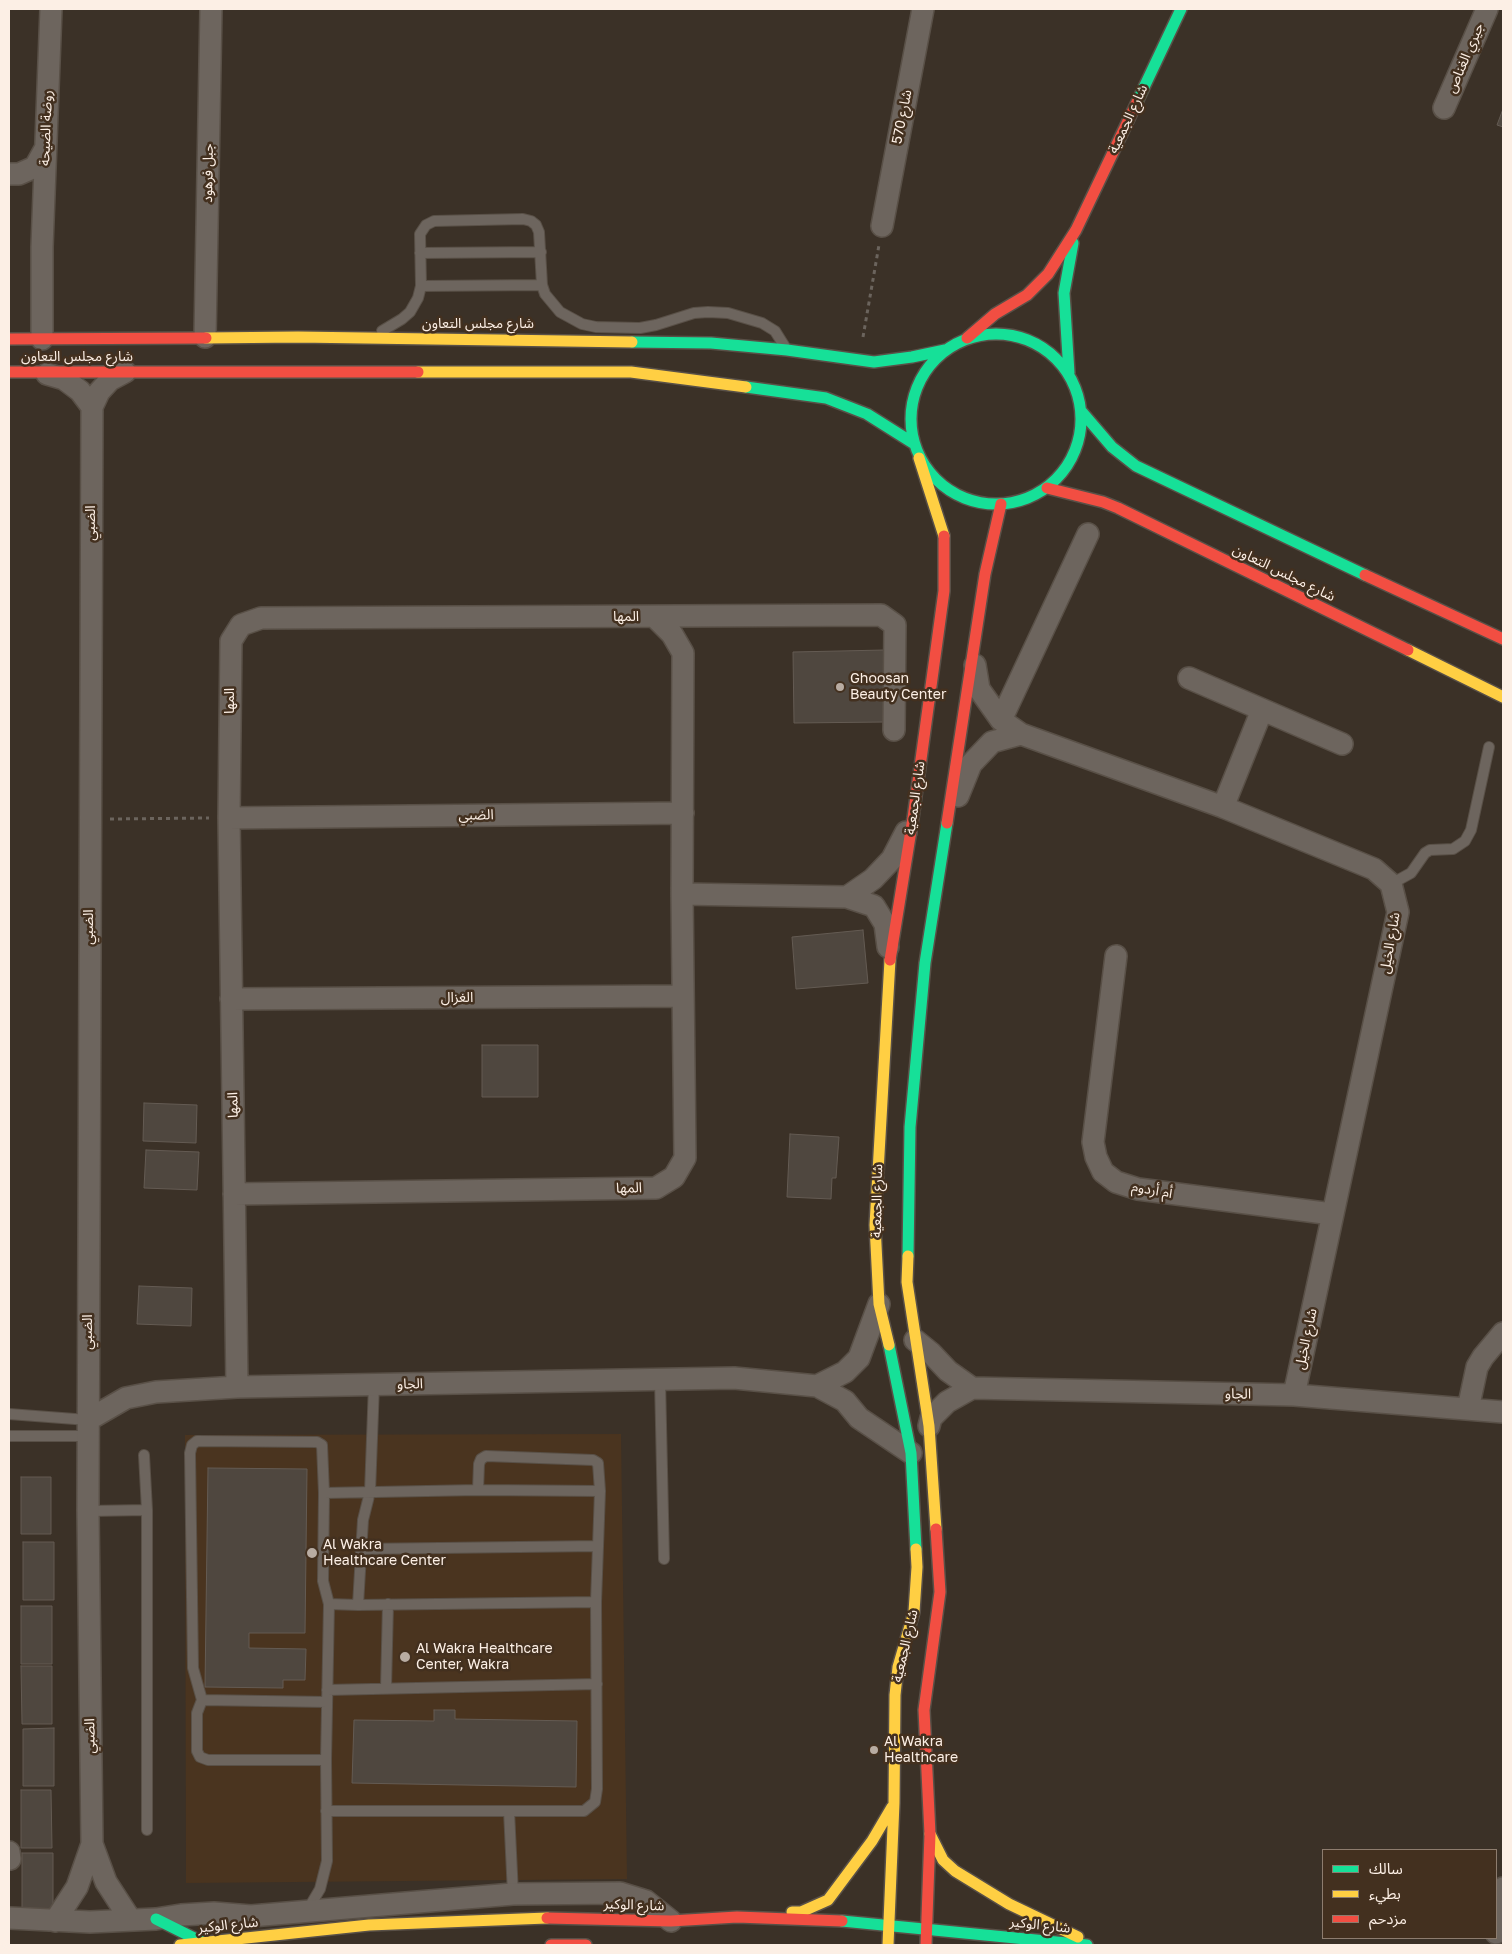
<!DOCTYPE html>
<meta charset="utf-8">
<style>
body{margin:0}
#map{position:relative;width:1512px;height:1954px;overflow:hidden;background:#3b3127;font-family:"Golos Text","Noto Sans Arabic",sans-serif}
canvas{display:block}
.frame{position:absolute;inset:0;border:10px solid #fcefe5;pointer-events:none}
.legend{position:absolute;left:1322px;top:1849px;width:175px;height:90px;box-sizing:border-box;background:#43301f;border:1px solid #8d7c6e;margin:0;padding:6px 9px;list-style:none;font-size:15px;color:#fcefe5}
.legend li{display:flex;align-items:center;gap:10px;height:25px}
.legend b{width:25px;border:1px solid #8d7c6e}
</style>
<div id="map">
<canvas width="1512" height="1954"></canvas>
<div class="frame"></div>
<ul class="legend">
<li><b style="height:6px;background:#16e098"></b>سالك</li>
<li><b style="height:6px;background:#ffcf43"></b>بطيء</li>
<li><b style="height:6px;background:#f24e42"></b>مزدحم</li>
</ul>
</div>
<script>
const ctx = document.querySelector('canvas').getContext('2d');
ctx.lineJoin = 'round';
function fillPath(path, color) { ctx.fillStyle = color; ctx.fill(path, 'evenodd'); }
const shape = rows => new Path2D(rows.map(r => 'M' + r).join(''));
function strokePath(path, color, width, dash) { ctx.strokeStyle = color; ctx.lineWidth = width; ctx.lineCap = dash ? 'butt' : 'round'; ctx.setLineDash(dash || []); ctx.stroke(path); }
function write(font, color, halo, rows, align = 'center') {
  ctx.font = font + ' "Golos Text","Noto Sans Arabic",sans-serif'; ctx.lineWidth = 5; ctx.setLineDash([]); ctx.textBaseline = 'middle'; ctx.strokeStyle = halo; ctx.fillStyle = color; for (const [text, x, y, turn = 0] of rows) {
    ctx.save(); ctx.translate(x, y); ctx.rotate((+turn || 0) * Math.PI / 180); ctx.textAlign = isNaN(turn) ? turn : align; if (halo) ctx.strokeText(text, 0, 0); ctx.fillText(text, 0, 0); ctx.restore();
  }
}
const built = shape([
 [621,1434,627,1879,186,1883,185,1435]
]);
const building = shape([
 [1503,109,1503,127,1497,125,1503,109],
 [885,650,886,722,794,723,793,652,885,650],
 [863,930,868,983,796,989,792,937,863,930],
 [482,1045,538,1045,538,1097,482,1097,482,1045],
 [144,1103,197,1105,196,1143,143,1141,144,1103],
 [790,1134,839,1137,836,1178,832,1178,831,1199,787,1197,790,1134],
 [146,1150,199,1152,197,1190,144,1188,146,1150],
 [139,1286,192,1288,191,1326,137,1324,139,1286],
 [208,1468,307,1469,305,1633,249,1633,249,1648,306,1649,305,1680,283,1680,283,1688,205,1687,208,1468],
 [21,1477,51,1477,51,1534,21,1534,21,1477],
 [23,1542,54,1542,54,1600,23,1600,23,1542],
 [21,1606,52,1606,52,1664,21,1664,21,1606],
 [21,1666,52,1666,52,1724,22,1724,21,1666],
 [434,1710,455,1710,455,1719,577,1721,576,1787,352,1783,354,1720,434,1721,434,1710],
 [54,1728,54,1786,23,1786,23,1729,54,1728],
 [21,1790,51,1790,52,1848,21,1848,21,1790],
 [22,1853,53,1853,53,1911,22,1911,22,1853]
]);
const path = shape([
 [863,337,879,245],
 [110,819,209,818]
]);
const lane = shape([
 [420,253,541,252],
 [421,286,542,285],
 [382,331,402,319,410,312,418,298,421,286,420,234,426,225,434,221,523,219,531,221,536,225,539,232,542,285,545,294,560,312,582,324,596,327,640,328,656,325,694,313,708,312,728,313,762,323,775,331,785,347],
 [1391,884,1411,873,1425,853,1430,850,1453,849,1465,841,1471,830,1489,747],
 [660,1380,664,1559],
 [9,1414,88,1420],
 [9,1436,89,1436],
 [144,1455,147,1510,147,1830],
 [324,1493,478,1490,600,1491],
 [88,1511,147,1510],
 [360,1549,598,1546],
 [329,1604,358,1605,596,1602],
 [358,1605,363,1520,370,1492,374,1385],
 [386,1688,388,1604],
 [327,1690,597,1684],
 [202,1700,327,1702],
 [326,1811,584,1811,595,1802,597,1789,596,1602,600,1491,598,1463,593,1460,486,1456,481,1459,479,1464,478,1490],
 [509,1811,513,1894],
 [307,1911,320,1889,327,1861,326,1760,329,1604,323,1581,324,1493,322,1445,317,1442,197,1441,192,1445,190,1453,193,1668,202,1700,197,1713,197,1751,200,1757,208,1760,326,1760]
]);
const street = shape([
 [1444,108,1487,9],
 [9,174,19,174,35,167,45,149],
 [882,226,923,9],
 [205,337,211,9],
 [42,339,42,247,51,9],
 [125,372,110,380,99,392,92,407,88,1511,92,1844,106,1882,130,1919],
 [47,374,64,379,80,391,92,407],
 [975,665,979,689,1001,720,1021,734,1223,807,1374,869,1391,884,1398,912,1294,1395],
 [1189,678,1342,744],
 [1001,720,1088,534],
 [958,796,971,764,992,742,1021,734],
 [1223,807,1262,710],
 [229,818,683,813],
 [682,894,847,897,874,906,885,924,888,947],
 [847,897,873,879,892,859,906,832],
 [1116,956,1093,1142,1096,1157,1103,1172,1116,1182,1138,1189,1332,1214],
 [231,999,683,996],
 [234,1194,656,1188,674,1177,685,1158,682,894,683,653,672,634,655,617],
 [915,1340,931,1353,948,1371,972,1388],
 [817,1386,845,1372,859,1358,879,1304],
 [237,1387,229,818,231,641,241,625,261,618,881,615,895,625,894,730],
 [1468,1409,1477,1367,1483,1357,1503,1333],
 [88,1420,126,1398,156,1392,237,1387,734,1378,817,1386,845,1401,859,1418,911,1453],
 [929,1426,931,1418,947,1402,972,1388,1294,1395,1503,1412],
 [9,1852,10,1859],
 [9,1918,90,1922,156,1919,181,1915,214,1913,251,1916,513,1894,620,1893,646,1901,671,1921],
 [55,1921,77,1887,92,1844],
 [1496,1933,1503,1888]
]);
const fast = shape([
 [1138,100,1181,9],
 '911 419a85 85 0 1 1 170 0a85 85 0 1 1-170 0Z',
 [632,342,711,343,787,350,874,362,912,357,945,350],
 [1069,373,1064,293,1073,243],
 [746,387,826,398,867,414,913,443],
 [1082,412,1112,447,1136,466,1365,575],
 [908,1256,910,1127,925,963,947,823],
 [889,1345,911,1453,916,1549],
 [156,1919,204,1943],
 [842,1921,1087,1945]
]);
const slow = shape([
 [206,338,298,337,632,342],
 [418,372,631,372,746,387],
 [919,458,944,536],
 [1408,650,1503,697],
 [908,1256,907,1282,929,1426,936,1529],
 [889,1345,879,1304,875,1225,890,960],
 [930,1834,943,1860,955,1871,1009,1904,1078,1937],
 [792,1912,801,1912,828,1900,872,1841,892,1807],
 [180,1945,369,1925,547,1918],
 [888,1945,894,1803,895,1695,898,1667,914,1612,917,1567,916,1549]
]);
const jam = shape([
 [967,338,995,314,1027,295,1048,274,1076,230,1138,100],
 [9,339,206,338],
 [9,372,418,372],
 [1047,488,1103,502,1118,508,1408,650],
 [1365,575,1503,639],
 [947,823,985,574,1001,504],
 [890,960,913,818,944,591,944,536],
 [547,1918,671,1921,737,1917,842,1921],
 [551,1945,586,1945],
 [926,1945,930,1834,924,1710,940,1592,936,1529]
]);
const markers = [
 [840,687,5,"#b8aca2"],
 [312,1553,6,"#b8aca2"],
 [405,1657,6,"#b8aca2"],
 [874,1750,5,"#b8aca2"]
];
const streetNames = [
 ["جيري الغناص",1465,58,-67],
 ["شارع 570",902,117,-79],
 ["شارع الجمعية",1128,119,-65],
 ["روضة الضيحة",46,128,-88],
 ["جبل فرهود",208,173,-89],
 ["شارع مجلس التعاون",478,324],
 ["شارع مجلس التعاون",77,357],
 ["الضبي",91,523,-90],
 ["شارع مجلس التعاون",1284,573,26],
 ["المها",626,617],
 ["المها",230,701,-90],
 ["شارع الجمعية",915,798,-82],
 ["الضبي",476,815,-1],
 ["الضبي",89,927,-90],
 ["شارع الخيل",1390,943,-80],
 ["الغزال",457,998],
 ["المها",233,1105,-91],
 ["المها",629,1188,-1],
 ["أم أردوم",1152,1190,10],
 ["شارع الجمعية",877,1201,-89],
 ["الضبي",88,1332,-90],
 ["شارع الخيل",1306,1339,-78],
 ["الجاو",410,1384,-1],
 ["الجاو",1238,1394,1],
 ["شارع الجمعية",905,1646,-77],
 ["الضبي",90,1736,-91],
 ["شارع الوكير",634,1905,2],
 ["شارع الوكير",228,1925,-6],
 ["شارع الوكير",1040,1925,6]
];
const poiNames = [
 ["Ghoosan",850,679],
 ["Beauty Center",850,695],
 ["Al Wakra",323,1545],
 ["Healthcare Center",323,1561],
 ["Al Wakra Healthcare",416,1649],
 ["Center, Wakra",416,1665],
 ["Al Wakra",884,1742],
 ["Healthcare",884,1758]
];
fillPath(built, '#4a341f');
fillPath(building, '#4f473f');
strokePath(building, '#645b53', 1);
strokePath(lane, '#595047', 12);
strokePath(street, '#595047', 24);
strokePath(fast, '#595047', 14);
strokePath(slow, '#595047', 14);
strokePath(jam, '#595047', 14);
strokePath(path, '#6b645d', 3, [4, 4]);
strokePath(lane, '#6d655e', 10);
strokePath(street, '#6d655e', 21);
strokePath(fast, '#16e098', 11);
strokePath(slow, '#ffcf43', 11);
strokePath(jam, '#f24e42', 11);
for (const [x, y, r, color] of markers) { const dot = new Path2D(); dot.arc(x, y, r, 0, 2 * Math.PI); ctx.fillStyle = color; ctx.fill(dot); strokePath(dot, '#43301f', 2); }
write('14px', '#fcefe5', '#43301f', streetNames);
write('14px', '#fcefe5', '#43301f', poiNames, 'left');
</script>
